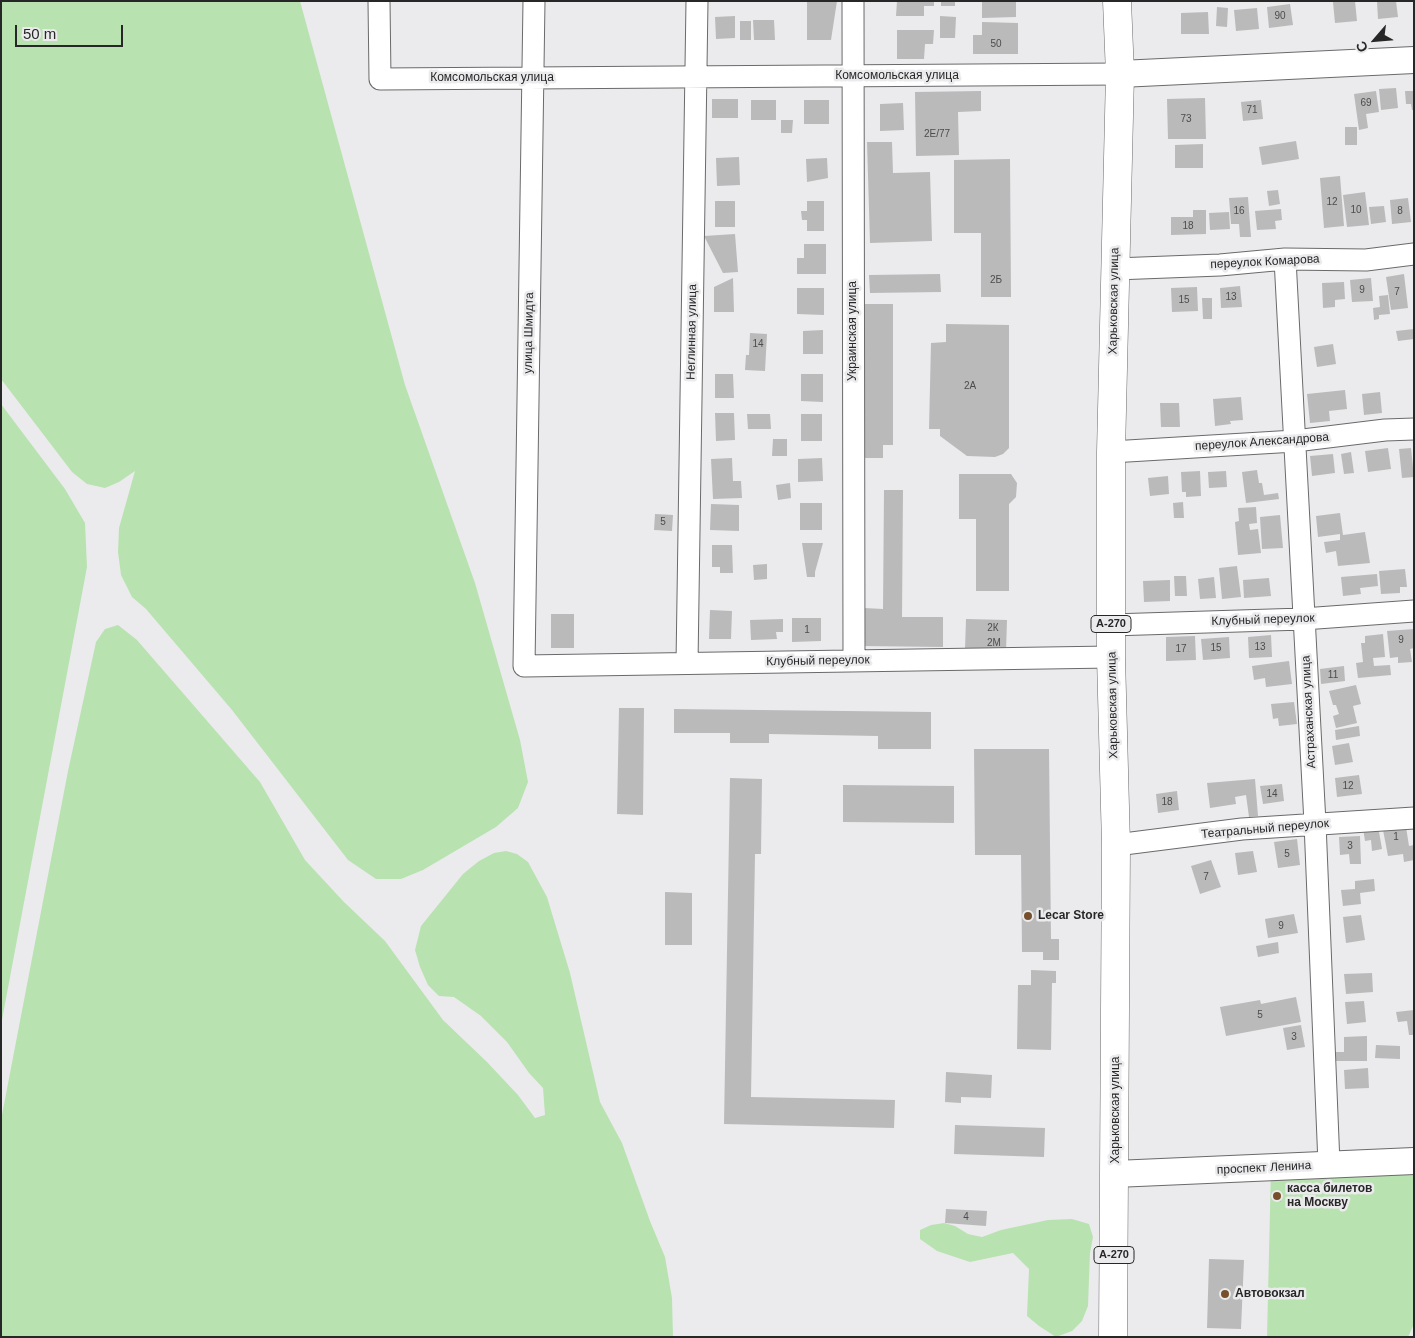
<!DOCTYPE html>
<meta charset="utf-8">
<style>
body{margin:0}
#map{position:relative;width:1415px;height:1338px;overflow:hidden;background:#ebebed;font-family:Arial,sans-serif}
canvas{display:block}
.frame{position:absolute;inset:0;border:2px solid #272727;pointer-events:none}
.north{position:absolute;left:1350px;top:15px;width:50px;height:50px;-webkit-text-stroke:4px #ebebed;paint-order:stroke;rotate:243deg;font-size:14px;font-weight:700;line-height:20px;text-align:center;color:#272727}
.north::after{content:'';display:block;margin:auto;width:18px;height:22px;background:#272727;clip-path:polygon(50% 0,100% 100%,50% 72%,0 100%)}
.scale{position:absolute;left:15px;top:25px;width:108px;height:22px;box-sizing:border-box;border:2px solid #272727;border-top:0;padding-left:6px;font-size:15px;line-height:18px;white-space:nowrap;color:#272727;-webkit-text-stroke:4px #ebebed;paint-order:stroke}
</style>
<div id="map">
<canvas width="1415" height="1338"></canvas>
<div class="frame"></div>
<div class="north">С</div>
<div class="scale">50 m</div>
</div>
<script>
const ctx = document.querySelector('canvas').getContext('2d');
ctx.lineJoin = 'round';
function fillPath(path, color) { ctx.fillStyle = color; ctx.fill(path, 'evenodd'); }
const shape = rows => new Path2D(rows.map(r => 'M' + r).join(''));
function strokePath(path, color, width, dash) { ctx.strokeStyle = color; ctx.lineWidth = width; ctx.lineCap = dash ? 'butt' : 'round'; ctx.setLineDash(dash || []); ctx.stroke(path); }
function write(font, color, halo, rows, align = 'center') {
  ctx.font = font + ' Arial,sans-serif'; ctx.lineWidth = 5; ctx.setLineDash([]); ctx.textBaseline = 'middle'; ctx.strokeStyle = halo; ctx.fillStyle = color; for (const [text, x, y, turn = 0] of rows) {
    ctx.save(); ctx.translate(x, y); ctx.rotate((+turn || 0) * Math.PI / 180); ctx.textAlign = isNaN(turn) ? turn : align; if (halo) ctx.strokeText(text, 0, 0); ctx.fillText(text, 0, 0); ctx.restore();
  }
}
const green = shape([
 [1,1,300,1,405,385,475,583,520,740,528,782,518,808,496,827,423,870,401,879,376,879,348,860,232,710,146,609,132,597,121,575,118,552,119,528,135,471,119,482,105,488,87,484,72,472,1,379],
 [1,404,65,489,85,523,87,567,1,1025],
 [118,625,137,640,260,782,305,860,344,902,385,941,443,1020,487,1062,518,1095,535,1118,545,1115,543,1088,529,1073,507,1042,481,1016,454,997,439,996,428,985,420,967,415,950,421,926,463,874,479,861,494,853,506,851,517,854,528,862,547,897,570,973,600,1102,622,1143,650,1221,665,1257,672,1298,673,1337,1,1337,1,1120,68,771,96,642,105,629],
 [1414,1161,1414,1324,1408,1337,1267,1337,1271,1168],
 [1072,1219,1089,1224,1093,1237,1090,1253,1088,1306,1082,1321,1072,1331,1056,1337,1039,1326,1027,1316,1029,1269,1013,1253,970,1262,937,1251,920,1239,920,1230,931,1225,944,1223,955,1226,968,1234,982,1237,1001,1230,1048,1220]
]);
const building = shape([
 [807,1,837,1,831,40,807,40],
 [897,1,934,1,934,6,924,6,924,16,896,16],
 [941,1,955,1,955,6,941,6],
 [982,1,1016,1,1016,17,982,18],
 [1355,1,1357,21,1335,23,1333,2],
 [1377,1,1396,1,1398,17,1378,19],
 [1290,4,1293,25,1269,28,1267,7],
 [1217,7,1228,8,1227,27,1216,26],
 [1257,8,1259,29,1236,31,1234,10],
 [1208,12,1209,34,1181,34,1181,13],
 [735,16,735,38,716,39,715,17],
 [940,16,956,17,955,38,940,38],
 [753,20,774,20,775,40,754,40],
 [740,21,751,21,751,40,740,40],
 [982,22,1018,23,1018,54,973,54,973,35,982,35],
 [897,30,934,30,933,44,925,44,924,59,897,59],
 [1396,88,1398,108,1381,110,1379,89],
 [981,91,981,111,958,112,959,155,916,156,915,92],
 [1376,91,1379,112,1366,114,1368,128,1359,130,1354,94],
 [1405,91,1414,91,1414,110,1412,110,1411,104,1406,104],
 [1205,98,1206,139,1168,139,1167,99],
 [712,99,738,99,738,118,712,118],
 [751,100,776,100,776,120,751,120],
 [804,100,829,100,829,124,804,124],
 [1261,100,1263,119,1243,121,1241,102],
 [903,103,904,130,880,131,880,104],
 [781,120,793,120,792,133,781,133],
 [1345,127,1357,127,1357,145,1345,145],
 [1296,141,1299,159,1262,165,1259,147],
 [867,142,892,142,893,173,930,172,932,241,870,243],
 [1203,144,1203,168,1175,168,1175,145],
 [739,157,740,185,717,186,716,158],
 [827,158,828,178,807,182,806,159],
 [1010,159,1011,297,981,297,981,233,954,233,954,160],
 [1340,176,1344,226,1324,228,1320,178],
 [1278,190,1280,204,1269,206,1267,191],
 [1365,192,1369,225,1347,227,1343,195],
 [1248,197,1251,237,1240,237,1239,224,1231,224,1229,198],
 [1408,198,1411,222,1392,224,1390,200],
 [715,201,735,201,735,227,715,227],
 [807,201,824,201,824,231,807,231,807,220,802,220,801,211,807,211],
 [1384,206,1386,222,1371,224,1369,207],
 [1281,209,1282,220,1275,221,1276,229,1257,230,1255,211],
 [1193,210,1206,210,1206,234,1171,235,1171,217,1193,217],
 [1229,212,1230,229,1210,230,1209,213],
 [735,234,738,272,723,273,704,236],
 [804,244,826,244,826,274,797,274,797,258,804,258],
 [940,274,941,292,870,293,869,275],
 [1404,274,1408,308,1391,310,1386,277],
 [733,278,734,312,714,312,714,287],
 [1371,278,1373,301,1352,302,1350,280],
 [1344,282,1345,299,1335,300,1335,307,1323,308,1322,283],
 [1240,286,1242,307,1221,308,1220,288],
 [1197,287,1198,311,1172,312,1171,288],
 [797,288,824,288,824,315,797,314],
 [1388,295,1390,314,1379,315,1379,319,1374,320,1373,308,1380,307,1379,296],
 [1202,298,1212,298,1212,319,1203,319],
 [865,304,893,304,893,445,883,445,883,458,865,458],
 [946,324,1009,325,1009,448,1003,454,995,457,967,456,940,436,940,429,929,429,931,343,946,342],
 [1414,329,1414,339,1398,341,1396,331],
 [823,330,823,354,803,354,803,331],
 [750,333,767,334,765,371,745,370,746,355,749,355],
 [1333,344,1336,364,1317,367,1314,347],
 [715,374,733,374,734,398,715,398],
 [801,374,823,374,823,402,801,401],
 [1345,390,1347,409,1329,411,1330,421,1310,423,1307,394],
 [1380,392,1382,413,1364,415,1362,394],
 [1241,397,1243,420,1230,421,1231,424,1215,426,1213,399],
 [1160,403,1179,403,1180,427,1161,427],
 [715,413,734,413,735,440,716,441],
 [747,414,770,414,771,429,748,429],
 [801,414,822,414,822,441,801,441],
 [773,439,787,439,787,456,772,456],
 [1388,448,1391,469,1368,472,1365,451],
 [1411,448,1414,477,1402,478,1399,449],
 [1351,452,1354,473,1344,474,1341,454],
 [1333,454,1335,473,1312,476,1310,456],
 [732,458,733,481,741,481,742,498,713,499,711,459],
 [822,458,823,481,798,482,798,459],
 [1257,470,1259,483,1262,483,1264,495,1278,493,1279,499,1246,503,1242,472],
 [1200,471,1201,496,1186,497,1186,492,1182,492,1181,472],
 [1226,471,1227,487,1209,488,1208,472],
 [959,474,1011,474,1017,483,1016,497,1009,504,1009,591,976,591,976,519,959,519],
 [1168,476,1169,494,1150,496,1148,478],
 [790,483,791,498,778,500,776,485],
 [884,490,903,490,902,617,943,617,943,647,863,646,864,608,883,609],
 [1183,502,1184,518,1174,518,1173,503],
 [800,503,822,503,822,530,800,530],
 [711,504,739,505,739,531,710,530],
 [1256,507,1257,523,1249,524,1250,530,1258,529,1261,553,1238,555,1235,522,1239,521,1238,508],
 [1340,513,1343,535,1365,532,1370,563,1338,566,1336,551,1326,553,1324,542,1340,540,1340,534,1318,537,1316,516],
 [655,514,673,515,672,531,654,530],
 [1280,515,1283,548,1262,549,1260,517],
 [802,543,823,543,815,572,815,577,807,577],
 [712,545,732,545,733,573,720,573,720,567,712,567],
 [767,564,767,579,754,580,753,565],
 [1237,566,1241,597,1222,599,1219,568],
 [1405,569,1407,587,1400,587,1400,593,1381,594,1379,571],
 [1377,574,1378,586,1360,588,1361,594,1343,596,1341,577],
 [1174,576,1186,576,1187,596,1175,596],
 [1214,577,1216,598,1200,599,1198,579],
 [1269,578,1271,596,1244,598,1243,580],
 [1170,580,1170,601,1144,602,1143,581],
 [710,610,732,611,731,639,709,639],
 [551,614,574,614,574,648,551,648],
 [792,618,821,618,821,641,792,642],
 [783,619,783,632,776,632,777,639,751,640,750,620],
 [966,619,1007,620,1006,651,965,649],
 [1414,629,1414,648,1410,649,1412,662,1398,663,1398,657,1390,658,1387,631],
 [1383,634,1385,657,1373,658,1374,666,1390,665,1391,675,1358,678,1356,663,1363,662,1361,643,1365,643,1365,636],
 [1271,635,1272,657,1249,658,1248,637],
 [1195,636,1196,660,1166,661,1166,637],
 [1229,637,1230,658,1203,660,1201,639],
 [1289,661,1292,684,1266,687,1265,678,1254,680,1252,666],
 [1344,666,1345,681,1321,684,1320,669],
 [1356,685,1361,704,1353,706,1357,723,1336,728,1333,716,1339,714,1336,705,1333,705,1329,691],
 [1294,702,1297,724,1279,726,1278,718,1273,719,1271,704],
 [619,708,644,708,643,815,617,814],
 [674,709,931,712,931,749,878,749,878,736,769,734,769,743,730,743,730,733,674,733],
 [1359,726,1360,736,1336,740,1335,730],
 [1349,743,1353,762,1335,765,1332,746],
 [974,749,1049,749,1051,939,1059,939,1059,960,1043,960,1043,952,1022,952,1021,855,975,855],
 [1359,775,1362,794,1337,797,1335,778],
 [730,778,762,779,761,854,755,854,751,1097,895,1100,894,1128,724,1124],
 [1255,779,1258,816,1249,817,1246,795,1235,797,1236,804,1210,808,1207,783],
 [1282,784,1284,801,1263,804,1260,786],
 [843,785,954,786,954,823,843,822],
 [1177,791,1179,810,1158,813,1156,794],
 [1378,826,1382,849,1372,851,1371,840,1365,841,1363,828],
 [1406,827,1409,846,1414,845,1414,860,1404,862,1403,854,1388,856,1383,830],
 [1360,836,1361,864,1350,864,1349,854,1340,855,1339,837],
 [1297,839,1300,865,1278,868,1274,842],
 [1253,851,1257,872,1238,875,1235,853],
 [1211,860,1221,887,1200,894,1191,866],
 [1374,879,1375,891,1360,893,1361,904,1343,906,1341,890,1355,889,1355,881],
 [665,892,692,893,692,945,665,945],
 [1294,914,1298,933,1268,938,1265,919],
 [1361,915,1365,940,1346,943,1343,917],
 [1278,942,1279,953,1258,957,1256,946],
 [1031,970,1056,971,1056,983,1052,983,1051,1050,1017,1049,1018,985,1031,985],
 [1372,973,1373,992,1346,994,1344,974],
 [1296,997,1301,1022,1226,1036,1220,1007,1260,1000,1261,1004],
 [1364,1001,1366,1022,1347,1024,1345,1002],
 [1414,1010,1414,1035,1409,1035,1407,1021,1398,1022,1396,1012],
 [1301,1025,1305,1047,1287,1050,1283,1028],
 [1367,1036,1367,1061,1335,1061,1335,1052,1344,1052,1344,1037],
 [1376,1045,1400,1046,1400,1059,1375,1058],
 [1368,1068,1369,1088,1345,1089,1344,1070],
 [946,1072,992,1075,991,1098,961,1097,961,1103,945,1102],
 [955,1125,1045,1128,1044,1157,954,1154],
 [1273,1192,1281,1192,1281,1202,1273,1199],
 [946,1209,987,1211,986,1226,945,1223],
 [1209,1259,1244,1260,1241,1329,1207,1328]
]);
const minor = shape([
 [379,1,380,79,1120,74],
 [534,1,524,666,1111,657],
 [853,1,854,661],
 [1285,259,1315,823,1329,1164],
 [1115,269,1220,265,1285,259,1366,260,1414,254],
 [1111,452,1295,441,1385,430,1414,429],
 [1111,625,1303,619,1414,611],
 [687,663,697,1],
 [1116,845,1242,829,1414,818]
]);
const major = shape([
 [1120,74,1414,60],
 [1115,1174,1414,1161]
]);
const highway = shape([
 [1113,1337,1116,845,1111,657,1111,452,1120,74,1117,1]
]);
const markers = [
 [1028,916,5,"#76502c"],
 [1277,1196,5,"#76502c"],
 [1225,1294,5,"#76502c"]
];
const numberNames = [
 ["90",1280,16],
 ["50",996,44],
 ["69",1366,103],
 ["71",1252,110],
 ["73",1186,119],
 ["2Е/77",937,134],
 ["12",1332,202],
 ["10",1356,210],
 ["16",1239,211],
 ["8",1400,211],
 ["18",1188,226],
 ["2Б",996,280],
 ["9",1362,290],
 ["7",1397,292],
 ["13",1231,297],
 ["15",1184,300],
 ["14",758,344],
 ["2А",970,386],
 ["5",663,522],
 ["2К",993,628],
 ["1",807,630],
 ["9",1401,640],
 ["2М",994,643],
 ["13",1260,647],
 ["15",1216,648],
 ["17",1181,649],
 ["11",1333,675],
 ["12",1348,786],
 ["14",1272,794],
 ["18",1167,802],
 ["1",1396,837],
 ["3",1350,846],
 ["5",1287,854],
 ["7",1206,877],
 ["9",1281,926],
 ["5",1260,1015],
 ["3",1294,1037],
 ["4",966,1217]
];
const shields = [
 [1111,624,40],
 [1114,1255,40]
];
const shieldNames = [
 ["А-270",1111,624],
 ["А-270",1114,1255]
];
const streetNames = [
 ["Комсомольская улица",897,76],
 ["Комсомольская улица",492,78],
 ["переулок Комарова",1265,262,-3],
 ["Харьковская улица",1114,301,-89],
 ["Украинская улица",853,331,-90],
 ["Неглинная улица",692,332,-89],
 ["улица Шмидта",529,333,-89],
 ["переулок Александрова",1262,442,-4],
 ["Клубный переулок",1263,620,-2],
 ["Клубный переулок",818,661,-1],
 ["Харьковская улица",1113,705,-91],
 ["Астраханская улица",1309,712,-93],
 ["Театральный переулок",1265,829,-5],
 ["Харьковская улица",1116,1110,-90],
 ["проспект Ленина",1264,1168,-3]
];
const poiNames = [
 ["Lecar Store",1038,916],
 ["касса билетов",1287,1189],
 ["на Москву",1287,1203],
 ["Автовокзал",1235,1294]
];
fillPath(green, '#b9e2b1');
fillPath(building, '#bababb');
strokePath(minor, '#6a6a6b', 23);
strokePath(major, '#6a6a6b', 28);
strokePath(highway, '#6a6a6b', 29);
strokePath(minor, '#fff', 21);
strokePath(major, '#fff', 26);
strokePath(highway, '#fff', 28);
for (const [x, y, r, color] of markers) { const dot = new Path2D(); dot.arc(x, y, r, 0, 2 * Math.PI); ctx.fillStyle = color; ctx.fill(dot); strokePath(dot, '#ebebed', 2); }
write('10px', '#4c4c4c', null, numberNames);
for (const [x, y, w] of shields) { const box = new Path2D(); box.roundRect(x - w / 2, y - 8.5, w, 17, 4); ctx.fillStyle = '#ebebed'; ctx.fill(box); strokePath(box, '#272727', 1); }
write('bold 11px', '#272727', null, shieldNames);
write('12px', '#272727', '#ebebed', streetNames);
write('bold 12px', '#272727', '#ebebed', poiNames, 'left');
</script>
